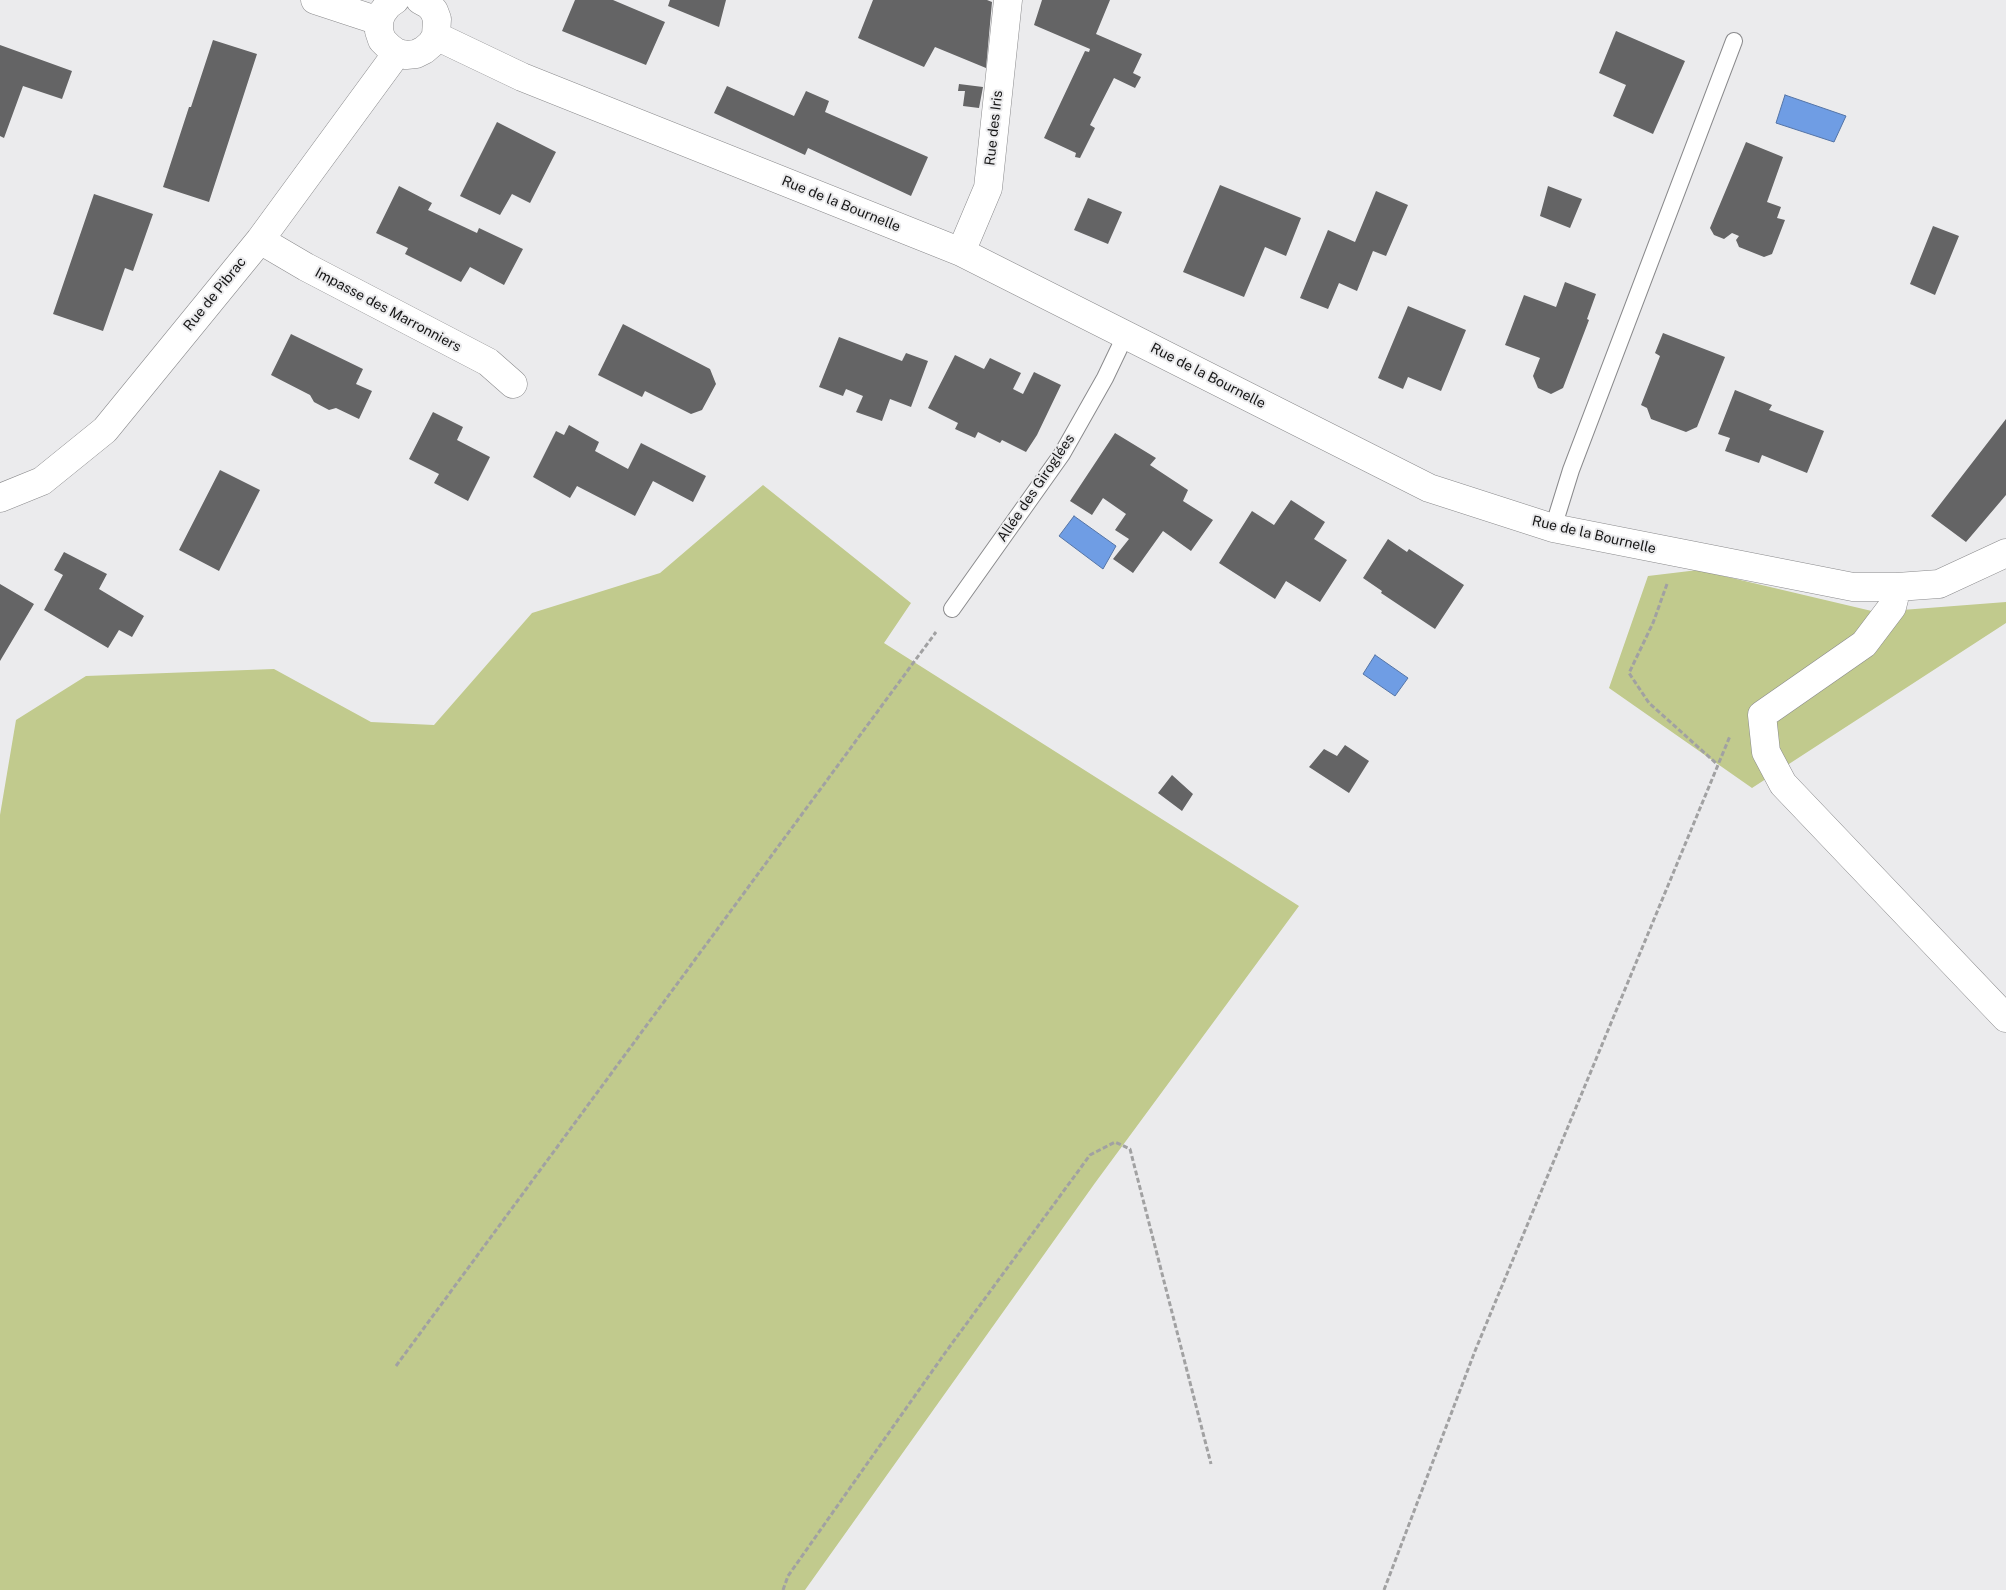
<!DOCTYPE html>
<meta charset="utf-8">
<style>
body{margin:0}
canvas{display:block;background:#ebebed}
</style>
<canvas width="2006" height="1590"></canvas>
<script>
const ctx = document.querySelector('canvas').getContext('2d');
ctx.lineJoin = 'round';
function fillPath(path, color) { ctx.fillStyle = color; ctx.fill(path, 'evenodd'); }
const shape = rows => new Path2D(rows.map(r => 'M' + r).join(''));
function strokePath(path, color, width, dash) { ctx.strokeStyle = color; ctx.lineWidth = width; ctx.lineCap = dash ? 'butt' : 'round'; ctx.setLineDash(dash || []); ctx.stroke(path); }
function write(font, color, halo, rows, align = 'center') {
  ctx.font = font + ' "Public Sans",sans-serif'; ctx.lineWidth = 4; ctx.setLineDash([]); ctx.textBaseline = 'middle'; ctx.strokeStyle = halo; ctx.fillStyle = color; for (const [text, x, y, turn = 0] of rows) {
    ctx.save(); ctx.translate(x, y); ctx.rotate((+turn || 0) * Math.PI / 180); ctx.textAlign = isNaN(turn) ? turn : align; if (halo) ctx.strokeText(text, 0, 0); ctx.fillText(text, 0, 0); ctx.restore();
  }
}
const green = shape([
 [763,485,911,603,884,643,1299,906,1095,1183,805,1590,0,1590,0,815,16,720,86,676,274,669,371,722,434,725,532,613,660,573],
 [1698,570,1876,612,2006,602,2006,623,1752,788,1609,688,1648,576]
]);
const water = shape([
 [1785,95,1846,116,1834,142,1776,123,1785,95],
 [1074,516,1116,546,1103,569,1059,536,1074,516],
 [1375,655,1408,678,1395,696,1363,674,1375,655]
]);
const building = shape([
 [575,0,613,0,665,22,646,65,562,31],
 [670,0,726,0,719,27,668,6],
 [873,0,987,0,992,2,986,68,935,47,924,67,858,38],
 [1042,0,1110,0,1096,34,1142,54,1133,73,1141,77,1135,88,1114,78,1090,125,1095,128,1080,158,1075,157,1076,153,1044,138,1085,51,1089,52,1090,49,1034,25],
 [1616,31,1685,61,1653,134,1613,116,1626,85,1599,73],
 [213,40,257,54,209,202,163,187,189,107,191,107],
 [0,45,72,71,62,99,23,86,4,138,0,136],
 [959,84,983,87,979,108,963,106,965,91,958,91],
 [727,86,794,116,806,91,829,101,825,112,928,157,911,196,808,148,805,155,714,113],
 [497,122,556,152,530,203,512,194,500,215,460,196],
 [1746,142,1783,157,1767,202,1781,207,1777,218,1785,220,1772,254,1764,257,1739,247,1736,240,1739,236,1732,233,1724,239,1714,235,1710,228],
 [1220,185,1301,218,1286,256,1265,247,1244,297,1183,272],
 [399,186,432,203,428,210,477,233,479,228,523,249,504,285,470,267,461,282,405,254,408,248,376,233],
 [1548,186,1582,199,1570,228,1540,216],
 [1376,191,1408,205,1386,256,1373,251,1357,291,1339,283,1328,309,1300,298,1328,230,1355,242],
 [94,194,153,214,133,271,125,268,103,331,53,314],
 [1088,198,1122,212,1108,244,1074,230],
 [1933,226,1959,236,1935,295,1910,284],
 [1565,282,1596,294,1587,319,1589,320,1563,388,1551,394,1538,388,1533,376,1540,358,1505,345,1524,295,1556,307],
 [1408,306,1466,330,1441,391,1408,377,1403,389,1378,378],
 [623,324,710,369,716,384,702,410,691,414,645,391,642,397,598,375],
 [1663,333,1725,357,1697,427,1686,432,1651,419,1647,408,1641,405,1660,356,1655,353],
 [291,334,363,369,356,384,372,391,359,419,336,408,329,410,314,402,310,395,271,375],
 [839,337,902,361,906,353,928,361,911,407,890,399,882,421,856,412,863,396,846,389,843,396,819,387],
 [955,355,984,369,990,358,1021,373,1013,389,1023,394,1034,372,1061,385,1037,435,1026,452,1002,440,1000,443,978,432,975,438,955,429,958,423,928,408],
 [1735,390,1772,405,1769,410,1824,431,1807,473,1762,455,1759,463,1725,451,1730,438,1718,434],
 [433,412,463,427,457,440,490,457,468,501,434,483,439,474,409,459],
 [2006,419,2006,495,1966,542,1931,516],
 [569,425,599,442,595,451,628,469,641,443,706,476,693,502,653,481,635,516,577,486,570,498,533,477,556,431,564,435],
 [1115,433,1156,458,1150,465,1188,490,1183,501,1213,520,1191,551,1163,531,1133,573,1113,559,1129,539,1115,530,1126,514,1103,498,1092,515,1070,501],
 [220,470,260,490,219,571,179,550],
 [1291,500,1325,522,1314,539,1347,560,1320,602,1286,581,1275,599,1219,563,1252,511,1274,525],
 [1388,539,1407,552,1409,549,1464,585,1435,629,1381,593,1382,591,1363,578],
 [64,552,107,574,99,589,144,616,132,637,119,630,108,648,44,610,63,575,54,570],
 [0,584,34,604,0,661],
 [1345,745,1369,761,1349,793,1309,767,1324,749,1337,756],
 [1172,775,1193,794,1182,811,1158,793]
]);
const path = shape([
 [1667,584,1653,623,1629,673,1649,703,1717,764],
 [396,1366,936,632],
 [783,1590,788,1576,945,1353,1090,1155,1115,1142,1130,1149,1211,1464],
 [1384,1590,1475,1351,1730,736]
]);
const service = shape([
 [1553,528,1571,470,1734,41],
 [952,609,1062,454,1105,378,1126,334]
]);
const minor = shape([
 [315,0,379,21],
 [395,0,388,5,382,13,379,21,379,31,382,40,389,47,397,53,406,55,416,54,424,50,431,44,436,36,437,19,434,11,429,5,420,0],
 [436,36,522,77,961,252,1429,488,1553,528,1853,587,1897,587,1939,584,2006,553],
 [260,240,306,267,488,362,513,384],
 [961,252,988,188,1008,0],
 [0,498,42,481,105,430,260,240,397,53],
 [1897,587,1892,607,1864,644,1762,715,1766,752,1783,784,2006,1018]
]);
const streetNames = [
 ["Rue des Iris",994,128,-84],
 ["Rue de la Bournelle",841,204,22],
 ["Rue de Pibrac",215,294,-51],
 ["Impasse des Marronniers",388,310,28],
 ["Rue de la Bournelle",1208,376,27],
 ["Allée des Giroglées",1036,488,-56],
 ["Rue de la Bournelle",1594,535,13]
];
fillPath(green, '#c1ca8d');
fillPath(water, '#6f9de4');
strokePath(water, '#5474a6', 1);
fillPath(building, '#646465');
strokePath(service, '#8a8a8c', 18);
strokePath(minor, '#8a8a8c', 29);
strokePath(path, '#a1a1a2', 3, [5, 2.5]);
strokePath(service, '#fff', 16);
strokePath(minor, '#fff', 28);
write('14px', '#161616', '#ebebed', streetNames);
</script>
